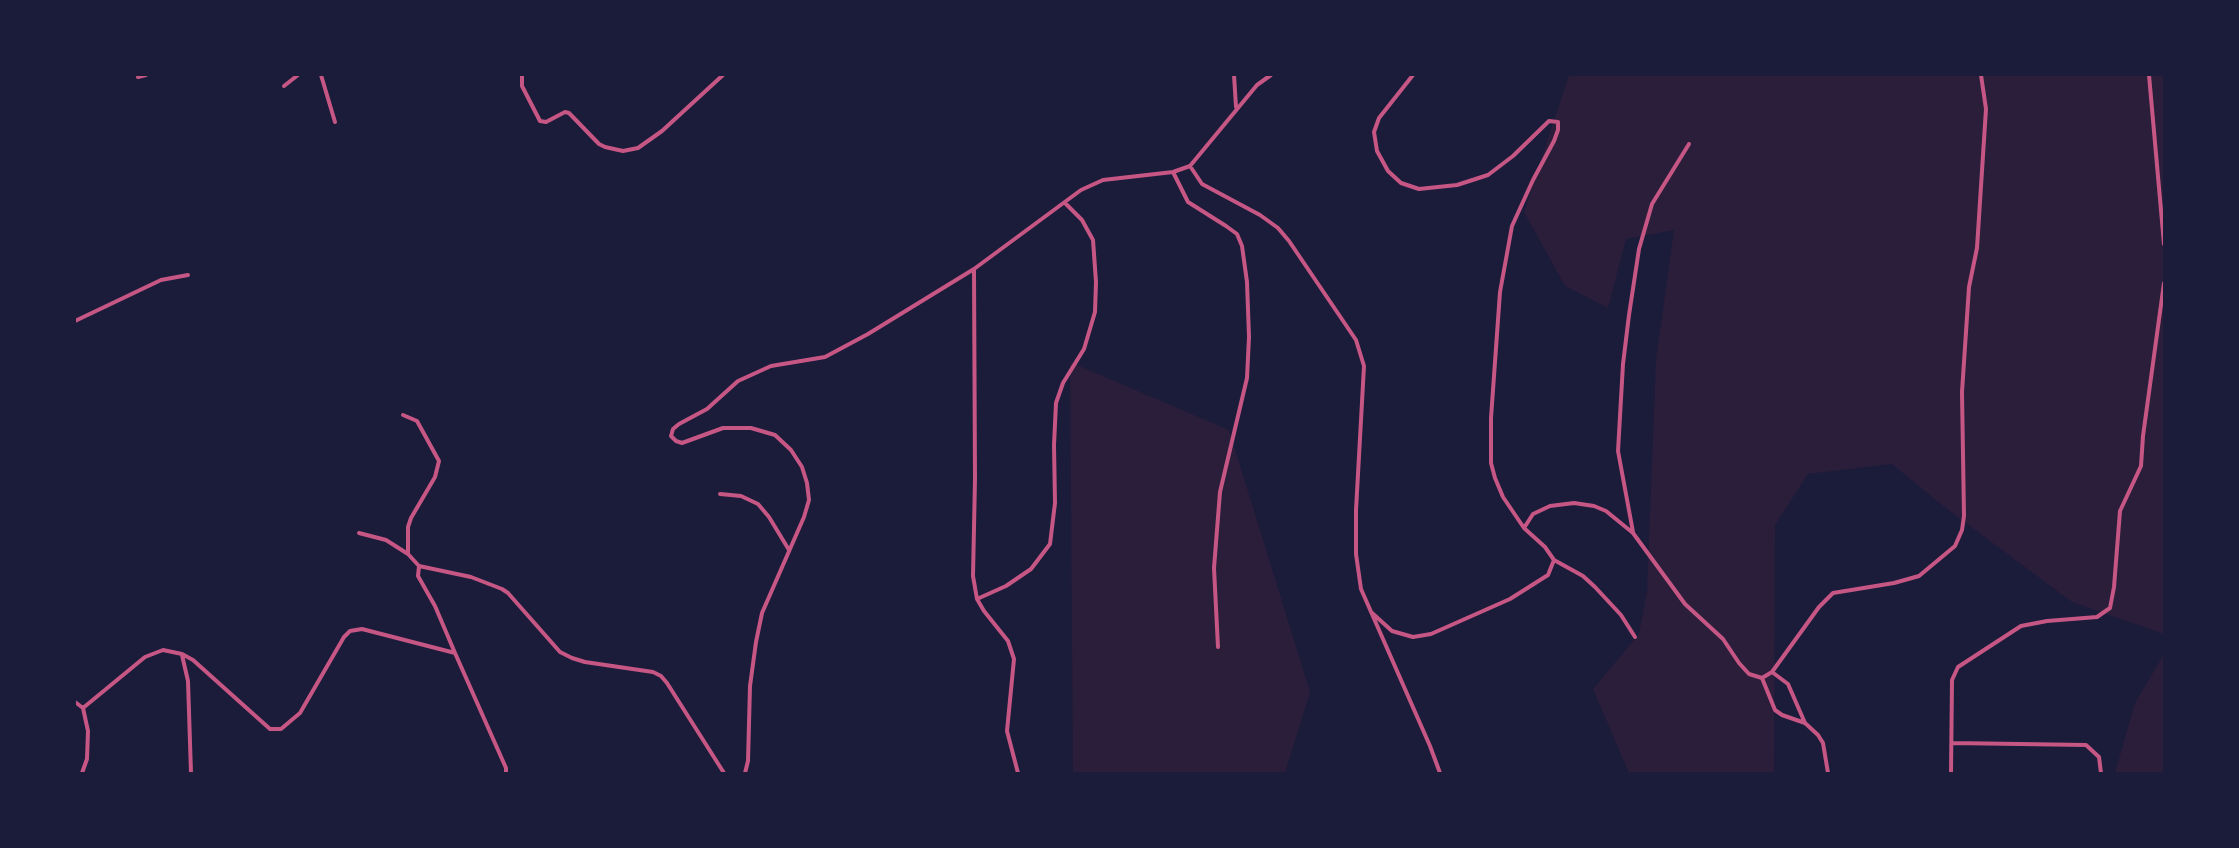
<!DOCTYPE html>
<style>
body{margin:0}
#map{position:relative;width:2239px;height:848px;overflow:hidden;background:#1b1b3a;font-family:"Fira Sans",sans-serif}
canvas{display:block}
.frame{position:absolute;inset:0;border:76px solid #1b1b3a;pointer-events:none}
</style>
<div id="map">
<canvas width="2239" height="848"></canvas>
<div class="frame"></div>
</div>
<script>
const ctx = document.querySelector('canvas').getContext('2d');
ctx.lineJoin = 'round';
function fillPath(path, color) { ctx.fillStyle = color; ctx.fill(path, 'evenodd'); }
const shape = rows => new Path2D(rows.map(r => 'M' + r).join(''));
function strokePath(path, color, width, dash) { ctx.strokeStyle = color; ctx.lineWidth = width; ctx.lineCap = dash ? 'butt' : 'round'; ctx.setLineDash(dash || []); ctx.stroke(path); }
const green = shape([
 [1569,75,2164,75,2164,634,2072,602,1943,506,1892,464,1808,474,1775,525,1774,773,1629,773,1593,689,1639,634,1647,591,1656,360,1674,230,1626,239,1608,308,1565,286,1524,212],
 [1070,362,1229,430,1310,692,1285,773,1073,773],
 [2164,654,2164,773,2115,773,2135,703]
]);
const minor = shape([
 [321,75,335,122],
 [522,75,522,86,540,121,546,122,565,112,569,113,599,144,605,147,623,151,638,148,662,131,723,75],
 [1234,75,1236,107],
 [2149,75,2164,244],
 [138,77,146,75],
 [284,86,298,75],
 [1190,166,1202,184,1260,215,1278,228,1289,241,1356,340,1364,366,1356,510,1356,554,1361,589,1430,746,1440,773],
 [1173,172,1188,202,1226,226,1237,234,1242,246,1247,282,1249,337,1247,378,1220,492,1214,568,1218,647],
 [974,270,975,479,973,576,977,599,984,611,1008,641,1014,659,1007,731,1018,773],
 [75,321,161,280,188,275],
 [403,415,417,421,439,461,435,477,411,518,408,527,408,554],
 [720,494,741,496,758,504,769,517,789,550],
 [1524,528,1533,514,1550,506,1574,503,1594,506,1606,511,1633,533,1685,604,1723,639,1739,663,1749,674,1762,678,1775,710,1782,715,1805,723,1818,735,1823,743,1828,773],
 [1633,532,1618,451,1623,364,1629,315,1639,249,1652,204,1689,144],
 [359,533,386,540,408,554,419,566],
 [1554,560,1583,576,1595,587,1621,615,1635,637],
 [977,599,1006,586,1031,569,1050,544,1055,503,1054,445,1056,403,1063,383,1084,349,1095,312,1096,282,1093,240,1082,220,1065,203],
 [1371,612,1392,631,1413,637,1431,634,1510,599,1548,575,1554,560,1545,547,1524,528,1503,497,1495,478,1491,463,1491,418,1500,292,1512,226,1533,180,1554,141,1558,130,1558,122,1549,121,1513,156,1488,175,1457,185,1419,189,1401,183,1388,171,1377,151,1374,132,1379,118,1413,75],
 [455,653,506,768,506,773],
 [182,655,188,681,191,773],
 [1772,672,1788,684,1805,723],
 [1762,678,1772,672,1819,607,1833,593,1894,583,1919,576,1955,546,1962,530,1964,516,1962,392,1969,287,1977,248,1986,109,1981,75],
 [75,702,83,708],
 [83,708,145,657,163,650,182,654,193,660,270,729,281,729,300,713,344,637,350,631,362,629,455,653,435,606,418,576,419,566,471,577,502,589,508,593,560,652,572,658,585,662,653,672,661,676,667,683,724,773],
 [1952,743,2086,745,2099,757,2101,773],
 [82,773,87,759,88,731,83,708],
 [745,773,748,761,750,686,756,642,762,613,804,517,809,500,807,483,802,467,791,450,775,435,751,428,723,428,682,443,676,441,671,436,673,429,679,424,707,409,738,381,771,366,825,357,868,334,974,269,1081,190,1103,180,1173,172,1190,166,1257,85,1271,75],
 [1951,773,1952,680,1958,667,2021,626,2047,621,2097,617,2110,608,2114,587,2120,511,2141,466,2143,436,2164,283]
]);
fillPath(green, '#2a1e3b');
strokePath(minor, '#c65784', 4);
</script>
